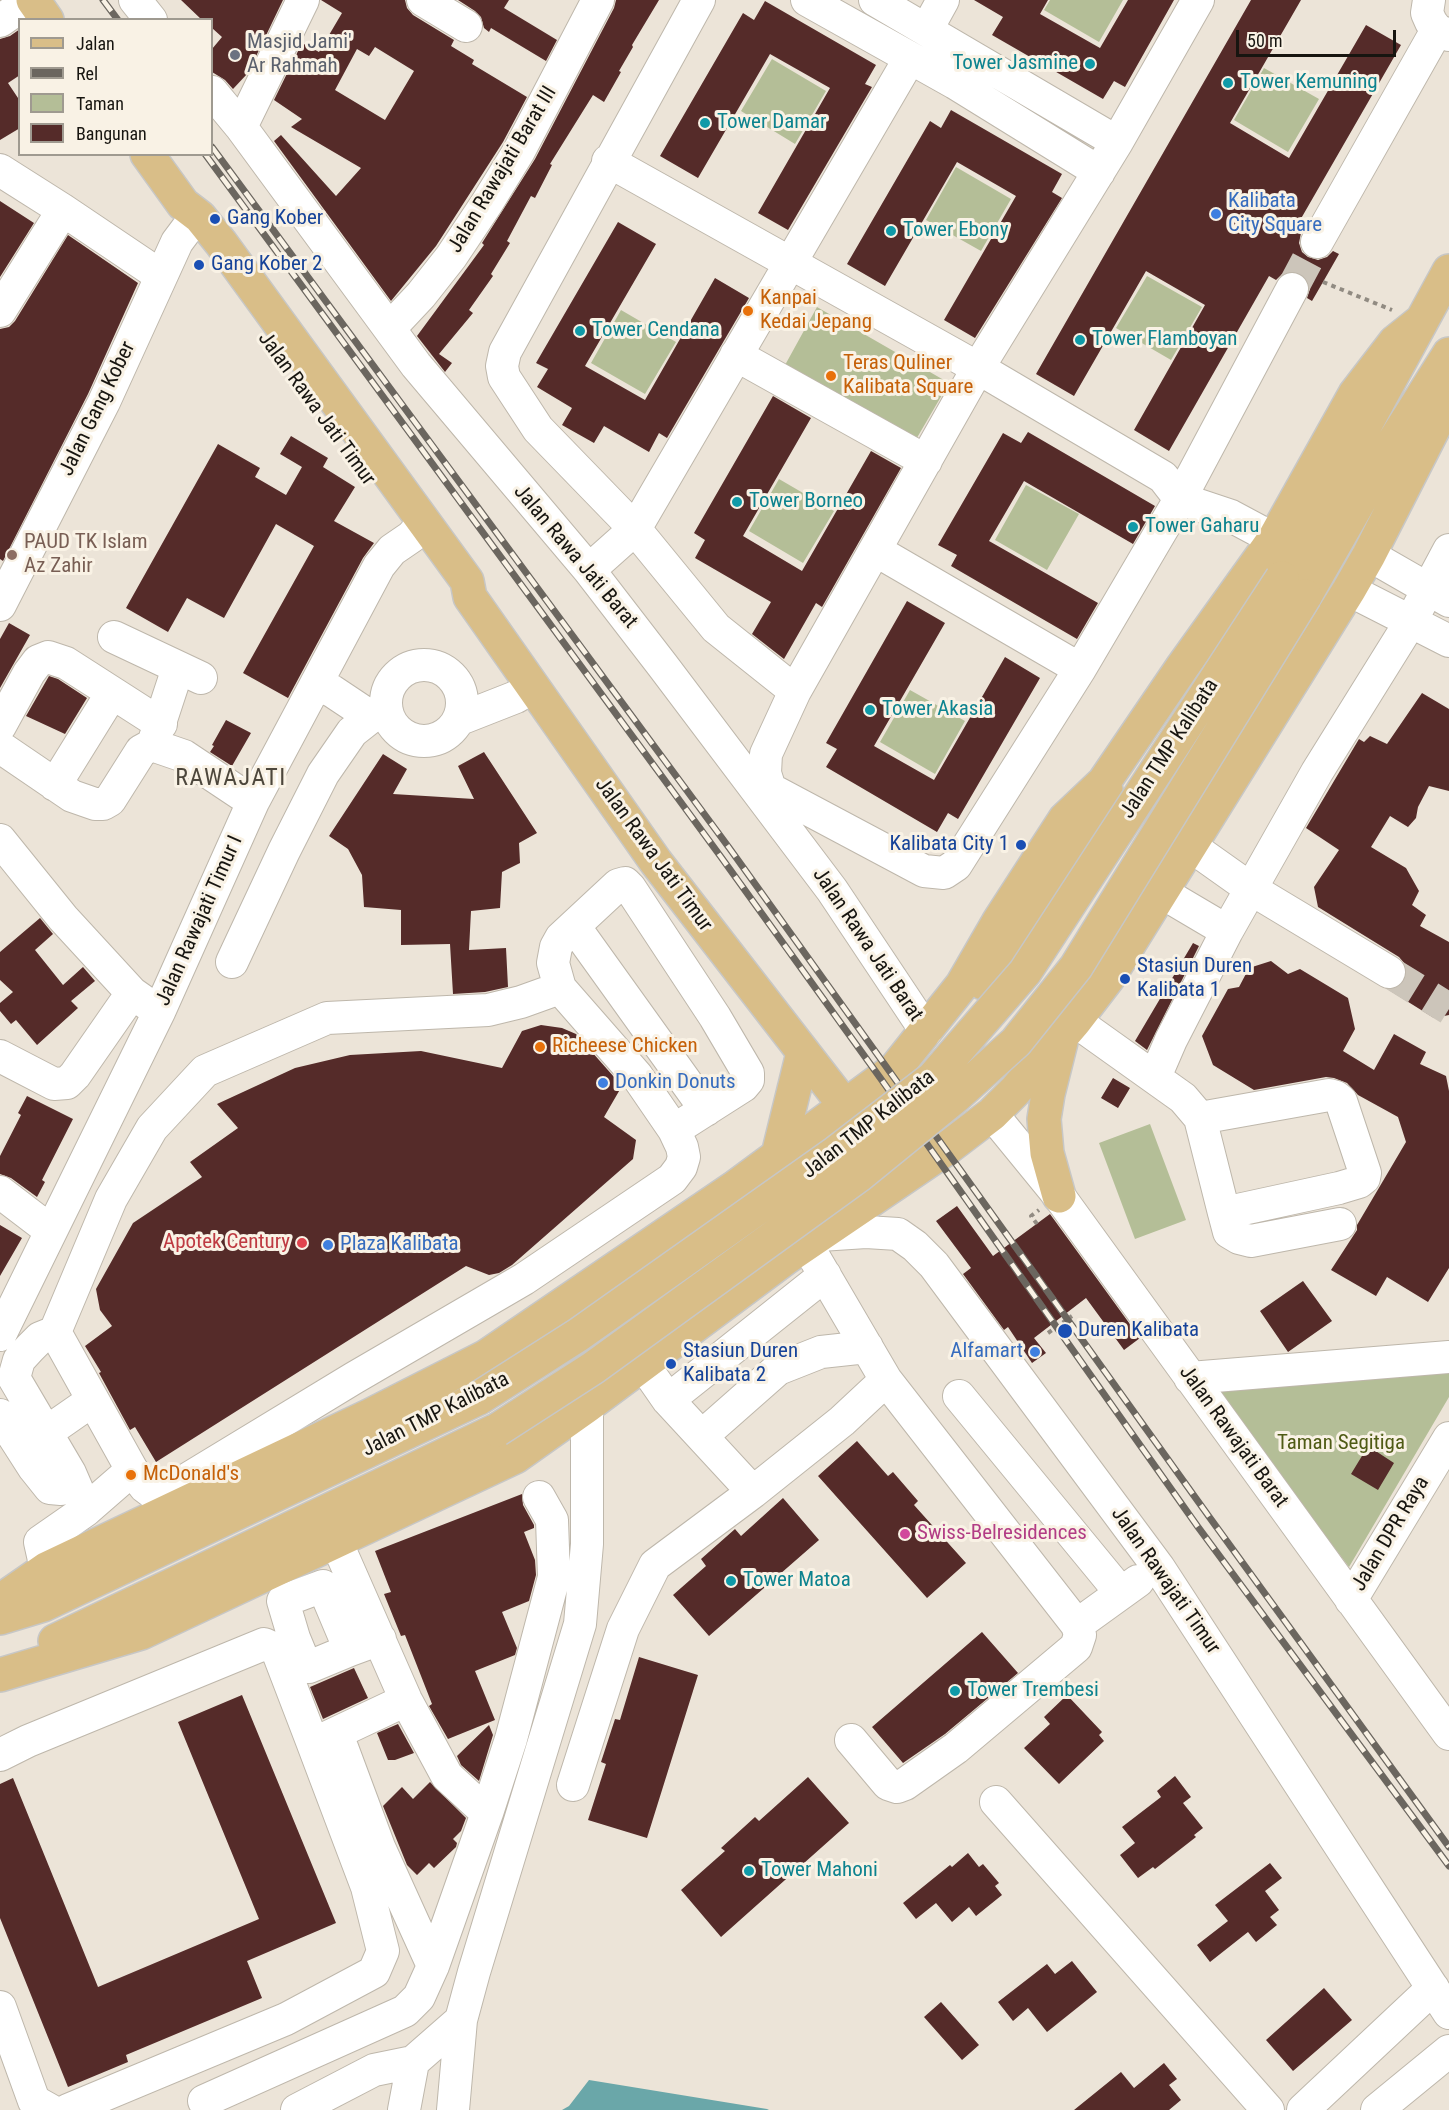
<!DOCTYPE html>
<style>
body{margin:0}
#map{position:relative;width:1449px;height:2110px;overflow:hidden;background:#ece4d8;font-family:"Roboto Condensed",sans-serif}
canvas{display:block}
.legend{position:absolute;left:18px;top:18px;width:195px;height:138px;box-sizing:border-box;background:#f9f2e5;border:2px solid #9f9a90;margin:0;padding:8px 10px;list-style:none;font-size:18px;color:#171510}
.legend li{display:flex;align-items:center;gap:12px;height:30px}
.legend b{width:30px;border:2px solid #9f9a90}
.scale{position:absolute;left:1236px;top:30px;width:160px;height:27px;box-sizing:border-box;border:3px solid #171510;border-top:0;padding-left:8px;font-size:18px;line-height:21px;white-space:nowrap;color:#171510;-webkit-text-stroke:4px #f9f2e5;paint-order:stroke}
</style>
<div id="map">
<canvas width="1449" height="2110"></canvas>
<ul class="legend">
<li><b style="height:8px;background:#d9be88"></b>Jalan</li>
<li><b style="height:8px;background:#6b665f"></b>Rel</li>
<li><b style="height:16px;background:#b4be97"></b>Taman</li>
<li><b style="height:16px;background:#552b29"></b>Bangunan</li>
</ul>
<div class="scale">50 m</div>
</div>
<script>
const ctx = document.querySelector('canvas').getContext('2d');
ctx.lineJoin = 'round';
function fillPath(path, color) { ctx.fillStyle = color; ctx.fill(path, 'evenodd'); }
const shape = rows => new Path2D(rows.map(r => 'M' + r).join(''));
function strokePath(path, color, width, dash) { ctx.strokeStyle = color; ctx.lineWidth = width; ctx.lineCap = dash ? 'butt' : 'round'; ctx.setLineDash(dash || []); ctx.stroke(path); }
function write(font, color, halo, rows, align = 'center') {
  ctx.font = font + ' "Roboto Condensed",sans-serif'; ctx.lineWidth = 6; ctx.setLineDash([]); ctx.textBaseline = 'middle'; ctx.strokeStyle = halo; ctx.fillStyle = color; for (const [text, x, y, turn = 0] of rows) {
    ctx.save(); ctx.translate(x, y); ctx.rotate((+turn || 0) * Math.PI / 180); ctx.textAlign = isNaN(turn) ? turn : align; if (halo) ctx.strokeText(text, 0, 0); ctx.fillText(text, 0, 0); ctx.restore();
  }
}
const green = shape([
 [1050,0,1123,0,1099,42,1044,10],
 [772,59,826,91,795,144,741,111],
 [1264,68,1319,99,1288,152,1234,120],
 [956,167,1011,199,981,251,926,220],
 [1147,276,1202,307,1171,360,1116,328],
 [817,307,949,383,911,448,779,376],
 [621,310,676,342,645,394,591,363],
 [779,479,834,511,803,563,749,531],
 [1026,485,1079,514,1047,570,995,540],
 [910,690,965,721,935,774,880,742],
 [1150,1124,1186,1220,1135,1239,1099,1143],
 [1449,1364,1449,1397,1349,1567,1214,1389]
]);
const water = shape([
 [589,2080,767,2109,769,2110,562,2110,569,2106]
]);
const building = shape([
 [181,0,283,0,248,73,233,89,225,80,212,72,212,49,222,37,212,28,212,20,202,20],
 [321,0,405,0,407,8,413,15,454,40,451,46,474,60,472,64,527,97,503,142,436,246,391,301,274,141,281,135,336,196,361,168,291,127,302,119,274,100,302,43,319,52,342,13],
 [375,47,414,71,385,120,335,90,357,49,369,56],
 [458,0,509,0,504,8,557,40,546,61,491,28,489,32,484,28,481,17,475,11],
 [616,0,659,0,632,45,633,47,619,71,621,72,604,102,593,95,550,164,552,165,535,198,531,196,507,241,510,243,491,274,493,276,469,310,473,313,439,354,452,363,445,372,417,336,484,245,482,243,535,159,614,8],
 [974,0,1048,0,1040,14,1100,48,1128,0,1174,0,1125,87,1114,81,1103,99,992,35,1003,17],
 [1251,0,1301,0,1230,123,1289,158,1366,25,1401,45,1295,229,1301,233,1299,243,1302,252,1308,257,1318,260,1327,257,1333,251,1339,254,1323,282,1312,301,1307,298,1310,289,1308,280,1301,273,1291,271,1282,274,1276,280,1269,276,1169,451,1134,430,1205,305,1146,271,1074,396,1036,374],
 [765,1,876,65,865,84,872,87,788,230,758,213,830,88,770,54,698,178,660,156,743,13,754,20],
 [20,29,20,75,8,83,20,101,20,128,0,140,0,39,10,36],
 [951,110,1062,174,1052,192,1062,198,975,338,944,320,1016,196,957,162,885,286,847,264,930,121,941,128],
 [0,201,34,223,0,277],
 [618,222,656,244,585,366,645,400,715,278,749,298,667,438,659,433,649,452,604,426,594,443,562,425,572,408,537,387,548,369,536,363],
 [68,235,138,283,88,394,3,561,0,559,0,329,9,327,15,321],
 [773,396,811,418,743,536,802,571,871,451,901,468,822,607,816,603,784,659,752,634,771,602,695,558,705,540,694,533],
 [1028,432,1155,506,1133,544,1024,481,989,541,1098,603,1077,639,951,566,957,555,938,545,1003,433,1021,443],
 [291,436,328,458,323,467,355,487,334,521,374,543,363,558,288,698,243,673,314,546,276,524,224,618,187,598,168,632,126,608,218,444,260,468,255,477,286,495,302,467,280,454],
 [907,601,945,623,874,746,934,780,1005,657,1040,678,958,819,948,813,937,832,826,767,837,749,826,743],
 [9,623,30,635,0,688,0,639],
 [49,676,58,679,87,698,65,734,26,716],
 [1422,693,1449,709,1449,791,1429,786,1418,807,1416,818,1408,827,1390,816,1371,847,1406,868,1419,891,1412,905,1426,915,1420,926,1449,942,1449,1015,1434,1018,1389,990,1398,987,1405,981,1407,973,1405,964,1399,957,1318,907,1314,887,1339,850,1306,828,1359,739,1364,742,1370,736,1387,744],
 [226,720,251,733,232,766,210,752,214,746,212,745],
 [484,752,537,833,519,843,520,863,502,872,500,908,471,911,469,950,506,948,508,987,485,992,453,994,450,944,401,945,401,910,364,907,362,875,348,849,329,836,383,754,407,769,393,794,474,799,458,766],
 [40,918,53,934,35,950,63,985,83,967,95,981,71,1001,78,1008,37,1045,16,1020,11,1024,0,1011,0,1003,13,992,0,980,0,952],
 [1193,943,1199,946,1147,1050,1135,1041],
 [1271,961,1288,974,1300,969,1348,998,1355,1029,1343,1051,1374,1070,1394,1034,1426,1052,1420,1064,1446,1076,1449,1091,1449,1268,1428,1302,1387,1277,1376,1296,1331,1270,1357,1230,1357,1225,1406,1142,1398,1117,1358,1095,1347,1083,1334,1078,1326,1077,1254,1090,1213,1065,1202,1036,1228,989,1239,987,1249,968],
 [541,1025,562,1028,576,1034,622,1086,604,1117,636,1140,633,1159,512,1265,499,1273,489,1275,466,1266,156,1462,135,1427,130,1430,99,1373,101,1372,85,1346,112,1326,100,1310,96,1289,133,1223,202,1177,190,1162,238,1128,217,1104,295,1068,350,1055,421,1051,502,1068,522,1031],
 [1113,1078,1130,1088,1118,1108,1101,1098],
 [27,1096,73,1119,42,1180,45,1182,37,1197,11,1178,0,1174,0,1156,21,1115,18,1113],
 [957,1206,993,1256,1050,1214,1140,1338,1124,1350,1086,1298,1034,1338,1046,1353,1032,1363,1008,1327,1004,1330,963,1274,971,1268,936,1221],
 [0,1225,22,1238,0,1276],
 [1303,1281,1332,1321,1288,1352,1260,1311],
 [857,1441,888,1476,893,1472,918,1501,914,1505,966,1563,927,1598,818,1476],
 [1368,1446,1394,1463,1378,1490,1351,1474],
 [522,1494,523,1505,534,1525,534,1528,524,1532,535,1560,536,1575,529,1601,502,1612,517,1648,515,1655,475,1671,495,1720,448,1739,429,1706,432,1704,405,1635,401,1636,384,1594,391,1592,375,1551],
 [783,1498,819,1540,709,1636,673,1595,706,1566,701,1559,735,1529,741,1536],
 [982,1632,1018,1673,945,1734,903,1763,872,1727],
 [639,1657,698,1675,647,1838,588,1820,606,1764,601,1762,615,1719,620,1720],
 [354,1668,368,1698,323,1719,310,1687],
 [242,1695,336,1923,247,1961,262,1998,126,2055,128,2062,68,2087,0,1918,0,1784,13,1778,98,1987,259,1919,178,1722],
 [1067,1695,1102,1732,1099,1735,1104,1741,1059,1784,1024,1748,1050,1724,1044,1717],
 [398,1724,414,1753,395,1760,388,1760,377,1733],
 [489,1725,493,1735,479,1781,461,1765,457,1756],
 [1175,1776,1191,1797,1183,1803,1203,1828,1194,1835,1196,1837,1155,1869,1153,1867,1138,1878,1120,1855,1135,1843,1122,1827,1161,1797,1157,1791],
 [808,1777,849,1823,721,1937,681,1890,725,1851,721,1848,755,1817,759,1821],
 [430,1782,466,1818,461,1831,453,1839,457,1843,456,1847,434,1868,429,1863,417,1875,407,1865,383,1806,402,1787,413,1799],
 [968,1853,979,1867,983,1864,999,1883,995,1886,1002,1895,976,1916,969,1907,952,1922,936,1903,916,1919,903,1903,950,1865,952,1867],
 [1270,1863,1282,1878,1265,1891,1279,1910,1270,1917,1277,1925,1256,1942,1248,1932,1210,1962,1197,1945,1228,1921,1215,1905],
 [1072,1961,1097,1992,1047,2032,1028,2008,1013,2021,998,2002,1047,1964,1055,1974],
 [1324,1988,1352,2020,1293,2071,1266,2040],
 [941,2002,979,2045,962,2060,924,2017],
 [1164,2063,1177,2079,1169,2085,1181,2100,1169,2110,1074,2110,1121,2072,1134,2088]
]);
const minorTunnel = shape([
 [1292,289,1317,242],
 [1389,972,1449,1009]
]);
const path = shape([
 [1323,282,1392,310],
 [1037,1224,1031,1216,1039,1210],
 [1048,1333,1072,1316]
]);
const minor = shape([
 [135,0,151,20],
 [423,0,466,26],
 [699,0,505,352,502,366,504,377,538,429,635,529,716,628,795,691],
 [807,0,955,83,1099,172],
 [875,0,1117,142],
 [1198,0,1117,142,978,368,795,691,766,754,765,773,770,789,924,871,944,873,956,865,1080,669,1180,499,1292,289],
 [1429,0,1427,13,1431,22,1437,30,1449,35],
 [0,21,30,0],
 [927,29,943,0],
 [212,92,241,127,416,365,589,570,663,666,832,890,926,1031],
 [241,127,303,0],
 [608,161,978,368,1163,477,1180,499,1231,516,1274,539],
 [0,170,63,210],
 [1317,242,1437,30],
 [0,311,63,210,161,276],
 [390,328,421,295,451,257,487,203,519,151,598,0],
 [736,355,926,461],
 [875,550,1080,669],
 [1369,555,1449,601],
 [589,570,635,529,910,58],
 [1349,590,1449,641],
 [0,605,104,402,177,242,189,226,200,217],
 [114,637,201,678],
 '386 703a38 38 0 1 1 76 0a38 38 0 1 1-76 0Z',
 [316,684,332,691,371,717],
 [460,719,516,697,533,687],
 [0,726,29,673,38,661,48,657,66,663,161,724],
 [154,741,178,668],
 [0,747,72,796,95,804,103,804,110,800,141,751,152,745,184,756,253,802],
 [55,785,112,693],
 [0,840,63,918,132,993,159,1012],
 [1189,845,1251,889,1389,972],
 [1161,892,1227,931],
 [574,926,706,1110],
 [232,962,284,851,323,774,352,732,371,717,387,711],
 [560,988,637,1076,674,1130,682,1147,684,1157,681,1167,672,1179,524,1279,354,1378,163,1494,153,1493,145,1487,132,1470,55,1332,111,1199,152,1128,205,1071,327,1018,488,1010,521,1002,560,988],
 [560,988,553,963,556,947,561,938,618,885,625,883,630,888,715,1017,748,1073,748,1080,743,1086,674,1130],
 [1075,1021,1183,1098,1200,1118,1224,1213,1339,1188,1359,1182,1364,1178,1365,1173,1341,1101,1336,1097,1329,1095,1200,1118],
 [0,1056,54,1084,67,1083,75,1075,132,993],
 [1155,1077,1171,1040,1227,931,1317,772,1411,621,1449,550],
 [992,1114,1059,1196,1449,1734],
 [0,1192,51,1231],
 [1224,1213,1229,1232,1239,1238,1251,1241,1340,1224],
 [820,1235,866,1232,898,1234,915,1246,934,1265,1159,1568,1449,2013],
 [807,1245,886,1380,1077,1625,1080,1635,1076,1647,956,1748,905,1784,897,1787,888,1784,851,1740],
 [55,1332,40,1338,30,1348,19,1360,14,1378,70,1473,86,1510],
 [0,1335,159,1012,253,802,379,566,392,550,411,537,424,523],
 [643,1364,668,1400,753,1492],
 [1190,1378,1449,1357],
 [959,1396,1121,1593],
 [668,1400,825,1275],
 [0,1415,34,1468,50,1488,61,1489,74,1484],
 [47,1432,93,1400],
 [702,1436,778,1369,821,1352,867,1347],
 [336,1541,406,1700,447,1776,487,1813,511,1739,554,1577,552,1520,539,1497],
 [46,1569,40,1542,86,1510,132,1470],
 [1351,1600,1449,1438],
 [1077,1625,1138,1581],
 [350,1650,323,1586,283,1601,294,1638,306,1667,309,1667,350,1650,380,1639],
 [337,1734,379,1847,433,1966],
 [0,1755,28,1741,264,1644,277,1650,313,1744],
 [573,1785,623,1629,655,1565,753,1492,842,1421,886,1380],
 [996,1802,1268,2110],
 [0,2007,34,2101,50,2110],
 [204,2101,405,2011,419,1997,433,1966,487,1813],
 [68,2110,286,2019,374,1972,383,1951,367,1887,313,1744,406,1700],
 [297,2110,374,2070,413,2062],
 [404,2110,413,2062,461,2020],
 [453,2110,461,2020,474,1972,580,1624,587,1544,587,1406],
 [1303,2110,1433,1988],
 [1377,2110,1449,2051]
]);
const major = shape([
 [33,0,47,20],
 [147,154,183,204,200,217,221,243,467,581,470,597,656,862,845,1106],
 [1282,578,1449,271],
 [1305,596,1389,449,1449,354],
 [983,983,1050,892,1103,804,1106,790],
 [778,1155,803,1053],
 [1059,1196,1047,1153,1044,1119,1048,1094,1061,1042],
 [0,1601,46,1569,369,1416,487,1356,734,1188,895,1069,962,985,999,921,1065,819,1104,782,1183,666,1274,539,1355,394,1395,342,1420,322],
 [0,1618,43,1605,479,1398],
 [55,1641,497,1430],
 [0,1675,141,1633,515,1457,587,1406,787,1257,946,1149,992,1114,1015,1091,1075,1021,1108,978,1349,590,1369,555,1449,398]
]);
const rail = shape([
 [103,0,118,20],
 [212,147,730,849,1210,1518,1449,1847],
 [205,154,721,857,881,1079,1198,1527,1449,1866]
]);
const majorBridge = shape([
 [479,1398,578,1335,834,1154,933,1078,1025,972,1282,578],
 [497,1430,593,1368,858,1176,955,1097,1016,1042,1076,967,1305,596]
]);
const markers = [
 [235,55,6,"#6b7280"],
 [1090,64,6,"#0f9aa8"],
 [1228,83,6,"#0f9aa8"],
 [705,123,6,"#0f9aa8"],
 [1216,214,6,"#3f7fe0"],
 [215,219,6,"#1a4fb4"],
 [891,231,6,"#0f9aa8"],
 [199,265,6,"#1a4fb4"],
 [748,311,6,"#e8710a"],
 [580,331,6,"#0f9aa8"],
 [1080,340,6,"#0f9aa8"],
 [831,376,6,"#e8710a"],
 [737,502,6,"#0f9aa8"],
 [1133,527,6,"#0f9aa8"],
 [12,555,6,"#8d6e63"],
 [870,710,6,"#0f9aa8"],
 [1021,845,6,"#1a4fb4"],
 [1125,979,6,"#1a4fb4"],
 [540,1047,6,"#e8710a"],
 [603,1083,6,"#3f7fe0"],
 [302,1243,6,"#e0444e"],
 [328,1245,6,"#3f7fe0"],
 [1065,1331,8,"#1a4fb4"],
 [1035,1352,6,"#3f7fe0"],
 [671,1364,6,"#1a4fb4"],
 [131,1475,6,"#e8710a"],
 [905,1534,6,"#d1479c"],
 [731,1581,6,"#0f9aa8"],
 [955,1691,6,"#0f9aa8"],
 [749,1871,6,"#0f9aa8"]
];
const worshipNames = [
 ["Masjid Jami'",247,43],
 ["Ar Rahmah",247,67]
];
const cultureNames = [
 ["Tower Jasmine",1078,64,"right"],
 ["Tower Kemuning",1240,83],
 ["Tower Damar",717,123],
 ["Tower Ebony",903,231],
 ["Tower Cendana",592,331],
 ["Tower Flamboyan",1092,340],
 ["Tower Borneo",749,502],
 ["Tower Gaharu",1145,527],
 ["Tower Akasia",882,710],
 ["Tower Matoa",743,1581],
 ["Tower Trembesi",967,1691],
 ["Tower Mahoni",761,1871]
];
const streetNames = [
 ["Jalan Rawajati Barat III",503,170,-59],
 ["Jalan Gang Kober",98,409,-64],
 ["Jalan Rawa Jati Timur",316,409,54],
 ["Jalan Rawa Jati Barat",575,557,50],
 ["Jalan TMP Kalibata",1170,749,-57],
 ["Jalan Rawa Jati Timur",653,855,54],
 ["Jalan Rawajati Timur I",200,921,-66],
 ["Jalan Rawa Jati Barat",867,945,56],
 ["Jalan TMP Kalibata",869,1125,-38],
 ["Jalan TMP Kalibata",436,1415,-27],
 ["Jalan Rawajati Barat",1233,1437,54],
 ["Jalan DPR Raya",1391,1534,-59],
 ["Jalan Rawajati Timur",1165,1581,55]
];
const shopNames = [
 ["Kalibata",1228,202],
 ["City Square",1228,226],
 ["Donkin Donuts",615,1083],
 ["Plaza Kalibata",340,1245],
 ["Alfamart",1023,1352,"right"]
];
const transitNames = [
 ["Gang Kober",227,219],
 ["Gang Kober 2",211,265],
 ["Kalibata City 1",1009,845,"right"],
 ["Stasiun Duren",1137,967],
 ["Kalibata 1",1137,991],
 ["Duren Kalibata",1078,1331],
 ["Stasiun Duren",683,1352],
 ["Kalibata 2",683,1376]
];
const foodNames = [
 ["Kanpai",760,299],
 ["Kedai Jepang",760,323],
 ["Teras Quliner",843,364],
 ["Kalibata Square",843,388],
 ["Richeese Chicken",552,1047],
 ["McDonald's",143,1475]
];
const educationNames = [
 ["PAUD TK Islam",24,543],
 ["Az Zahir",24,567]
];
const healthNames = [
 ["Apotek Century",290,1243]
];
const parkNames = [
 ["Taman Segitiga",1341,1444]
];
const hotelNames = [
 ["Swiss-Belresidences",917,1534]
];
const quarterNames = [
 ["RAWAJATI",231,779]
];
fillPath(green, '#b4be97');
fillPath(water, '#6aa7a9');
fillPath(building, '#552b29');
strokePath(minorTunnel, '#ccc5ba', 32, [32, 16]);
strokePath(minor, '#beb7ab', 34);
strokePath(major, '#c7c7c6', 36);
strokePath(path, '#918b82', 4, [4.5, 4.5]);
strokePath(minor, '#fff', 32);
strokePath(major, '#d9be88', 33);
strokePath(rail, '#6b665f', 7);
strokePath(rail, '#f9f2e5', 4.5, [14]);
strokePath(majorBridge, '#c7c7c6', 36, []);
strokePath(majorBridge, '#d9be88', 33);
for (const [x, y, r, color] of markers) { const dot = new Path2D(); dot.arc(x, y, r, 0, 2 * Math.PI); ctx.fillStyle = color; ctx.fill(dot); strokePath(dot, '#f9f2e5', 2); }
write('21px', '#5b616d', '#f9f2e5', worshipNames, 'left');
write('21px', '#0d838f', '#f9f2e5', cultureNames, 'left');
write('21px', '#171510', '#f9f2e5', streetNames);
write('21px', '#366cbe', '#f9f2e5', shopNames, 'left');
write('21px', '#164399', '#f9f2e5', transitNames, 'left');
write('21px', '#c56008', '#f9f2e5', foodNames, 'left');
write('21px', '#785e54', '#f9f2e5', educationNames, 'left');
write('21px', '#be3a42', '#f9f2e5', healthNames, 'right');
write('21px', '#4f5b15', '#f9f2e5', parkNames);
write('21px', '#b23c85', '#f9f2e5', hotelNames, 'left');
ctx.letterSpacing = '1.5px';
write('24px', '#4d473c', '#f9f2e5', quarterNames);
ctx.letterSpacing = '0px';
</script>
